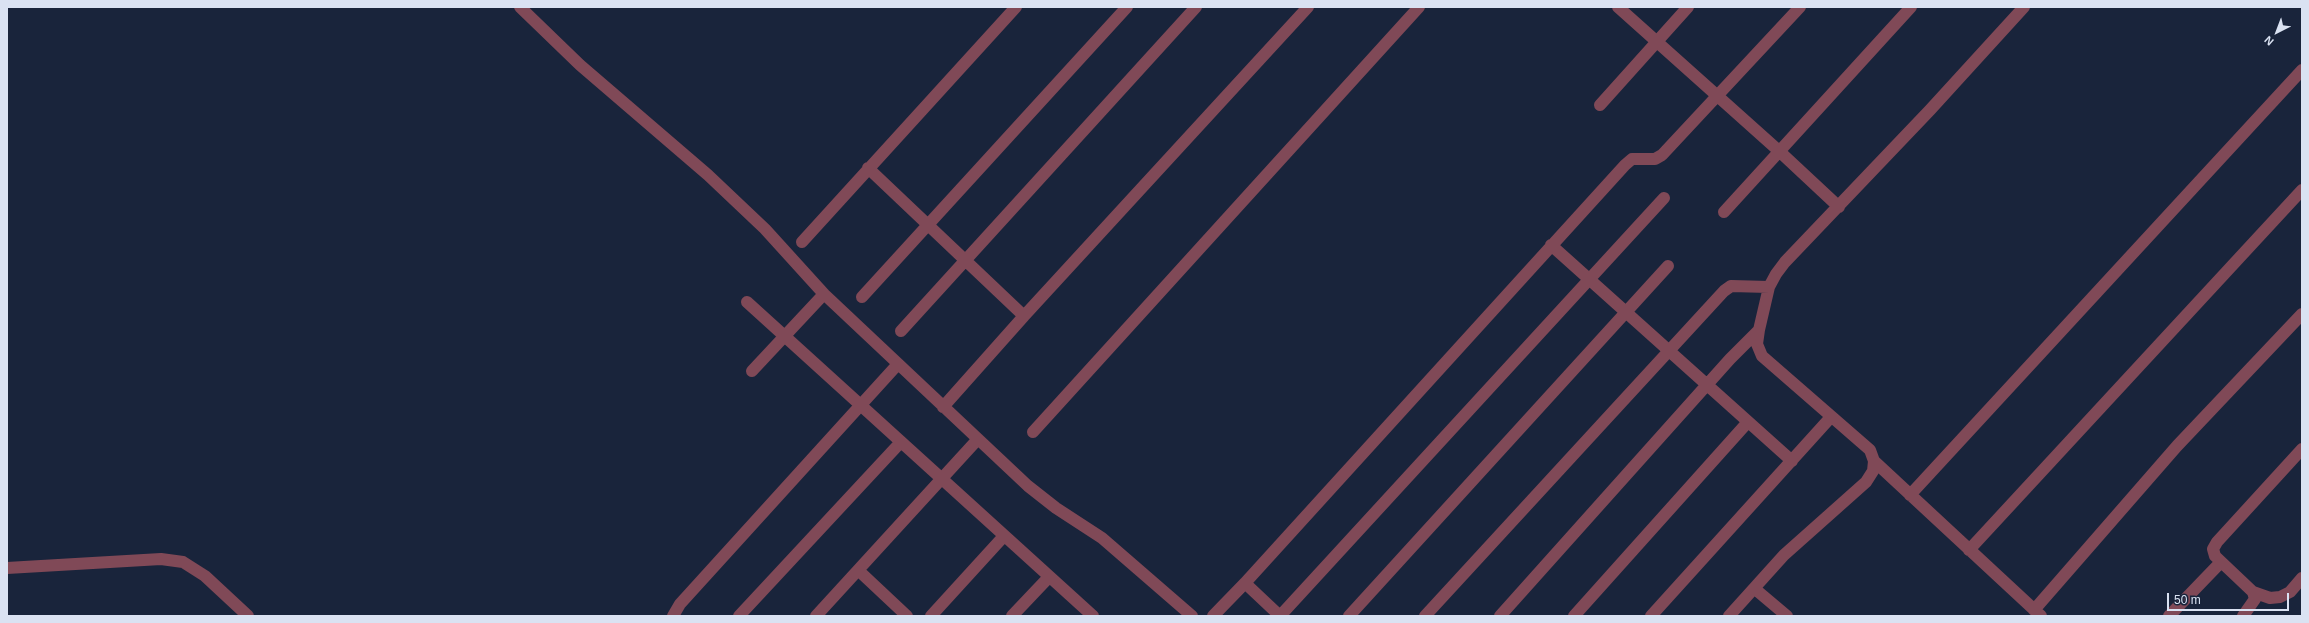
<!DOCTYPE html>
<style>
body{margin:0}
#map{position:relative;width:2309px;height:623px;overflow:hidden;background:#19243b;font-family:Arial,sans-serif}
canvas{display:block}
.frame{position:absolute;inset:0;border:8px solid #dae2f2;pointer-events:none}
.north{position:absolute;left:2257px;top:12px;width:40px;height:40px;-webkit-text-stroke:3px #19243b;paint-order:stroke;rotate:222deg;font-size:11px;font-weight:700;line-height:16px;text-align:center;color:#dae2f2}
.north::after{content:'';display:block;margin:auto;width:14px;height:18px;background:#dae2f2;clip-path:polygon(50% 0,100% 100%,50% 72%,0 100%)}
.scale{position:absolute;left:2167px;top:593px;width:122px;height:18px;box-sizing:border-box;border:2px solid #dae2f2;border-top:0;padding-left:5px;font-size:12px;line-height:14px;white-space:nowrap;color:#dae2f2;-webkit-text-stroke:3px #19243b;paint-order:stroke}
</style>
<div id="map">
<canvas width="2309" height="623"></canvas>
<div class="frame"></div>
<div class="north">N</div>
<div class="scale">50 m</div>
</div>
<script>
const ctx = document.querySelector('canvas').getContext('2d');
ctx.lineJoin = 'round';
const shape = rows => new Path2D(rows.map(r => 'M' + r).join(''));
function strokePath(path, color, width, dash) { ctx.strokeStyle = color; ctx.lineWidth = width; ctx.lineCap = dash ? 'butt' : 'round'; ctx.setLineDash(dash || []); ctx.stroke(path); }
const minor = shape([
 [520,7,580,65,708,175,765,229,824,294,1028,486,1056,508,1102,538,1192,616],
 [1618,7,1779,151,1839,207],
 [1600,105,1688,7],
 [868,168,1024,316,943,407],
 [1724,212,1911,7],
 [802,242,1016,7],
 [1551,245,1792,461],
 [862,297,1127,7],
 [747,302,1093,616],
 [1024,316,1308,7],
 [901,331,1196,7],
 [752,371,824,294],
 [1033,432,1419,7],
 [1874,461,2041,616],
 [1910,495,2302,70],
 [1969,550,2302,190],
 [7,568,161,559,183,562,205,576,248,616],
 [858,570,907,616],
 [1245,583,1280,616],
 [1755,589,1787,616],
 [2253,592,2270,598,2280,597,2290,592,2302,578],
 [2034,610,2177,446,2302,314],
 [673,616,680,604,898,364],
 [739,616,900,443],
 [816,616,978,439],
 [931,616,1004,536],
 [1012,616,1049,577],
 [1213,616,1245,583,1625,165,1632,159,1655,159,1662,155,1800,7],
 [1280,616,1664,198],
 [1349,616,1668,266],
 [1425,616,1724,291,1731,286,1769,287],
 [1500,616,1730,359,1759,330],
 [1574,616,1747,423],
 [1651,616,1831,417],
 [1729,616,1784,555,1866,482,1873,471,1874,461,1870,450,1762,356,1757,344,1759,330,1769,287,1776,274,1785,262,1930,110,2024,7],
 [2169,616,2221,562],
 [2243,616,2255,599,2253,592,2215,556,2213,549,2217,542,2302,449]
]);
strokePath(minor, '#804957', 12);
</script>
